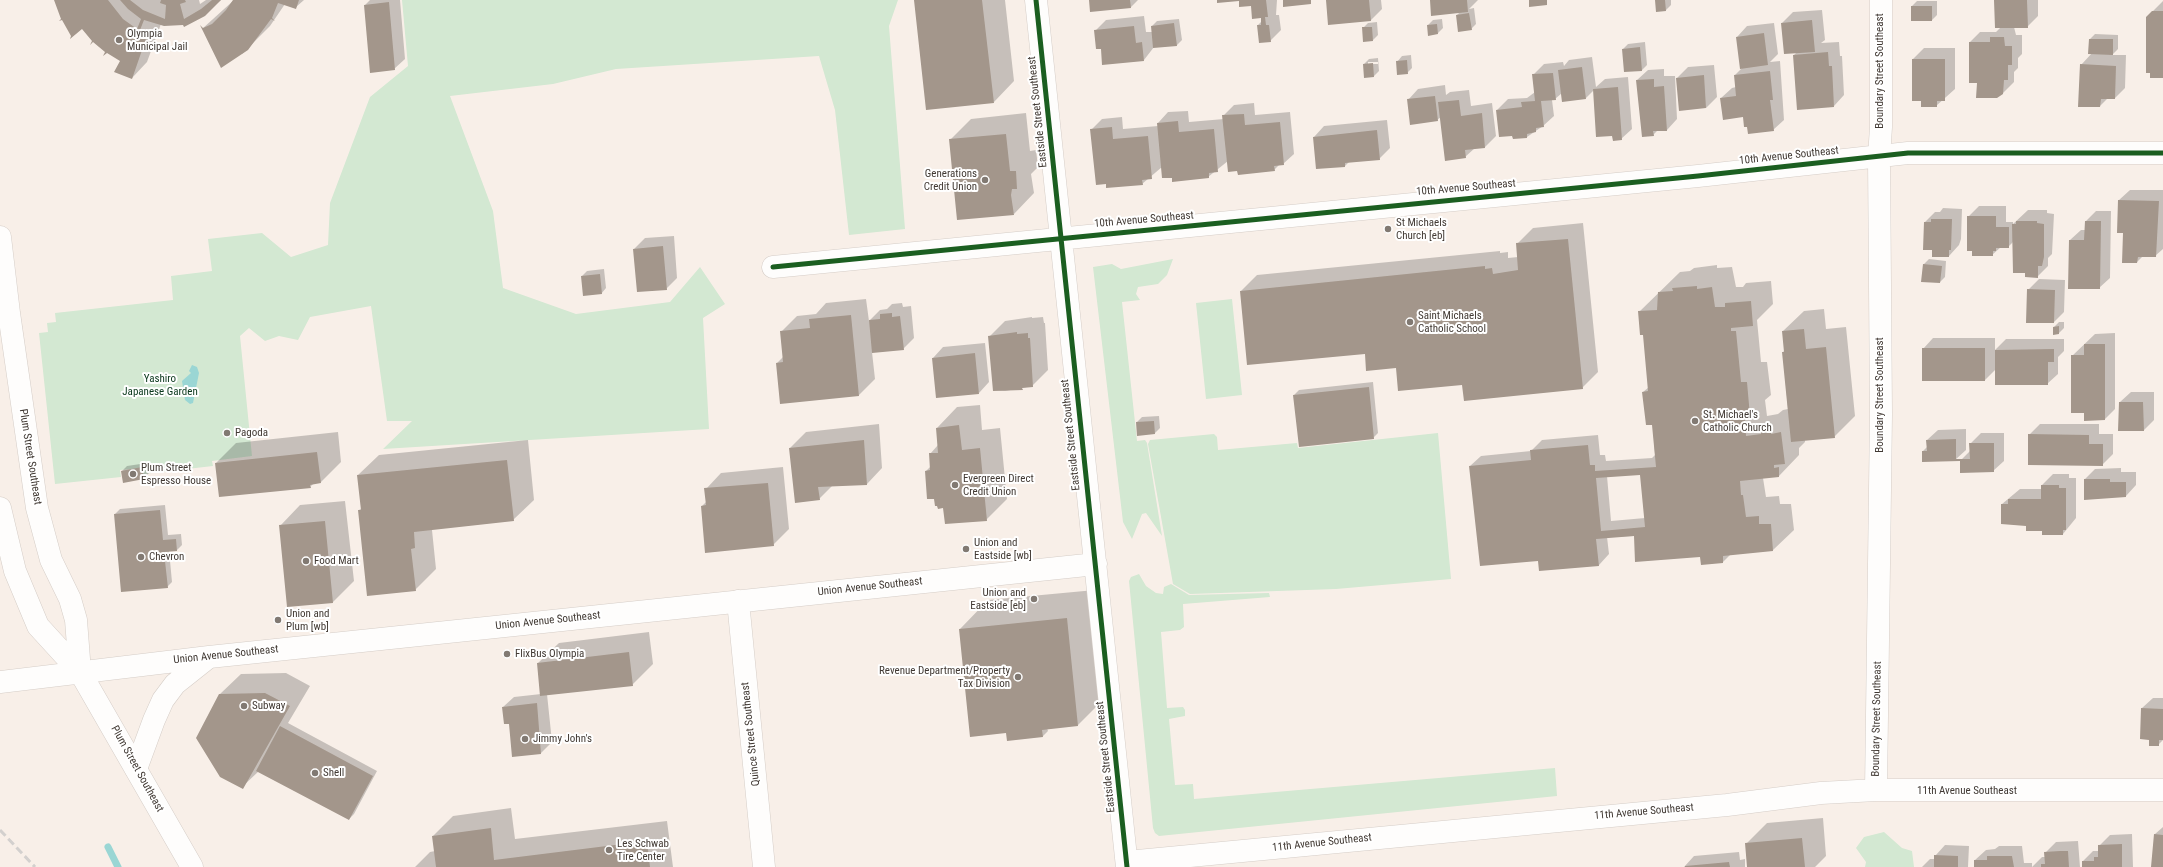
<!DOCTYPE html>
<style>
body{margin:0}
canvas{display:block;background:#f8efe8}
</style>
<canvas width="2163" height="867"></canvas>
<script>
const ctx = document.querySelector('canvas').getContext('2d');
ctx.lineJoin = 'round';
function fillPath(path, color) { ctx.fillStyle = color; ctx.fill(path, 'evenodd'); }
const shape = rows => new Path2D(rows.map(r => 'M' + r).join(''));
function strokePath(path, color, width, dash) { ctx.strokeStyle = color; ctx.lineWidth = width; ctx.lineCap = dash ? 'butt' : 'round'; ctx.setLineDash(dash || []); ctx.stroke(path); }
function write(font, color, halo, rows, align = 'center') {
  ctx.font = font + ' "Roboto Condensed",sans-serif'; ctx.lineWidth = 4; ctx.setLineDash([]); ctx.textBaseline = 'middle'; ctx.strokeStyle = halo; ctx.fillStyle = color; for (const [text, x, y, turn = 0] of rows) {
    ctx.save(); ctx.translate(x, y); ctx.rotate((+turn || 0) * Math.PI / 180); ctx.textAlign = isNaN(turn) ? turn : align; if (halo) ctx.strokeText(text, 0, 0); ctx.fillText(text, 0, 0); ctx.restore();
  }
}
const green = shape([
 [402,0,898,0,889,26,905,229,849,235,835,110,819,56,616,69,553,84,450,96,493,211,503,288,576,314,670,302,700,267,725,304,703,318,709,429,383,449,412,421,387,421,371,306,310,317,298,340,279,336,265,341,249,328,240,336,252,456,212,461,213,466,143,474,142,468,120,470,121,477,55,484,39,333,48,332,47,323,56,322,55,313,173,300,171,276,212,271,208,239,262,233,291,257,328,245,330,203,370,97,408,66],
 [1173,259,1167,275,1158,284,1138,287,1136,294,1140,300,1122,302,1137,441,1145,440,1147,443,1162,536,1146,513,1142,514,1132,539,1123,522,1093,267,1112,264,1121,269],
 [1232,299,1242,395,1206,399,1196,303],
 [1438,433,1451,579,1336,589,1190,594,1173,584,1148,444,1150,440,1214,434,1217,437,1218,450,1297,443,1298,448],
 [1139,574,1146,586,1156,593,1163,594,1164,587,1171,584,1189,595,1269,593,1270,597,1183,604,1184,627,1180,630,1161,632,1167,708,1183,707,1185,710,1185,716,1169,719,1175,785,1193,784,1194,799,1555,768,1557,796,1159,836,1155,833,1153,828,1129,581,1131,577],
 [1884,832,1902,848,1912,851,1914,867,1865,867,1866,862,1856,848,1864,837]
]);
const water = shape([
 [192,365,197,367,199,373,193,403,190,404,185,400,182,381,191,373,189,371]
]);
const shadow = shape([
 [55,0,199,0,200,4,206,0,221,0,198,19,161,24,147,62,132,78,121,61],
 [234,0,304,0,296,7,285,4,270,26,242,54,202,29],
 [370,0,400,0,405,59,394,69,365,5],
 [915,0,1005,0,1014,81,994,102],
 [1090,0,1138,0,1131,7],
 [1218,0,1277,0,1276,15,1279,15,1281,30,1270,41,1258,25,1262,21,1262,17,1252,5,1240,0],
 [1327,0,1381,0,1382,9,1371,20,1329,24],
 [1431,0,1478,0,1469,9,1474,8,1476,24,1471,29,1457,15,1460,12],
 [1657,0,1671,0,1671,5,1666,10,1657,11],
 [1995,0,2038,0,2038,16,2027,27,2014,27,2016,35,2022,35,2022,54,2018,58,2018,68,2014,72,2014,82,2003,93,1978,82,1970,42,1980,32,1996,32,2001,27],
 [1917,1,1937,1,1937,15,1932,20,1912,6],
 [2163,1,2163,77,2152,12],
 [1822,10,1825,40,1821,43,1839,42,1840,56,1842,56,1844,95,1834,106,1794,55,1797,52,1782,23,1793,12],
 [1144,16,1146,32,1153,32,1152,26,1157,21,1179,19,1182,40,1177,45,1154,47,1144,60,1102,47,1095,31,1106,20],
 [1442,19,1443,28,1437,34,1429,34,1428,25,1433,20],
 [1377,22,1378,35,1373,40,1363,28,1368,23],
 [1774,23,1778,54,1770,62,1780,61,1784,120,1773,130,1748,126,1744,116,1721,98,1732,88,1736,87,1735,75,1743,67,1737,37,1747,26],
 [2095,34,2118,35,2118,49,2112,55,2126,55,2125,88,2115,98,2108,98,2100,106,2081,65,2092,53,2089,53,2090,39],
 [1645,42,1647,65,1642,70,1625,71,1623,49,1628,44],
 [1924,48,1955,48,1955,89,1936,106,1922,100,1913,100,1913,59],
 [1411,55,1412,68,1407,73,1397,62,1402,56],
 [1592,57,1596,87,1605,79,1628,77,1632,129,1621,139,1613,135,1594,90,1586,98,1562,93,1555,99,1552,100,1554,116,1543,126,1527,137,1497,110,1508,99,1527,98,1535,92,1533,75,1544,64,1563,62,1564,66,1569,60],
 [1378,58,1379,71,1374,76,1365,77,1364,64,1369,59],
 [1368,62,1378,62,1378,64,1368,64],
 [1714,65,1717,97,1706,108,1677,78,1688,67],
 [1664,69,1664,76,1675,76,1677,119,1667,130,1658,130,1653,135,1637,80,1648,70],
 [1445,85,1446,95,1450,92,1469,90,1471,106,1492,103,1496,136,1485,147,1475,148,1465,157,1441,117,1437,120,1408,100,1418,89],
 [1254,103,1255,115,1290,112,1294,154,1283,164,1279,165,1274,170,1238,169,1228,161,1208,177,1173,177,1162,167,1142,184,1091,130,1102,119,1122,117,1123,129,1158,126,1158,123,1168,112,1188,111,1189,122,1224,119,1223,116,1234,105],
 [1026,113,1030,151,1036,150,1038,167,1031,174,1034,193,1014,214,950,140,971,119],
 [1387,120,1390,148,1379,159,1349,162,1345,166,1314,137,1324,126],
 [2130,190,2163,190,2163,249,2155,256,2143,256,2137,262,2124,232,2119,200],
 [1979,206,2006,206,2006,222,2013,222,2013,224,2028,210,2047,210,2047,213,2054,214,2052,254,2048,258,2048,266,2037,277,2026,272,2013,242,2008,247,2001,247,1992,255,1968,217],
 [1943,208,1962,209,1961,239,1959,245,1949,256,1933,249,1925,222,1935,212,1940,212],
 [2096,211,2111,211,2110,278,2099,288,2070,240,2081,230,2085,230,2086,221],
 [1583,223,1598,372,1582,388,1463,384,1397,367,1241,291,1257,275,1500,251,1500,253,1508,252,1508,258,1518,257,1517,244,1533,228],
 [674,236,677,278,666,289,634,249,645,238],
 [1929,259,1946,261,1945,277,1940,282,1923,265],
 [1717,265,1717,268,1732,267,1736,287,1743,287,1746,283,1771,281,1773,304,1757,320,1761,362,1767,362,1771,395,1765,400,1767,416,1778,414,1783,410,1788,409,1783,352,1785,350,1783,331,1804,311,1824,309,1826,329,1846,327,1855,416,1834,437,1805,440,1805,442,1799,448,1799,455,1779,476,1763,478,1766,497,1779,496,1780,504,1791,504,1794,530,1773,550,1731,554,1723,562,1635,536,1607,537,1609,554,1599,565,1539,560,1470,466,1481,456,1531,451,1542,440,1598,435,1600,455,1605,455,1606,461,1652,458,1655,455,1653,424,1643,392,1649,387,1644,334,1639,312,1680,272,1690,271,1694,268],
 [1642,473,1645,518,1611,521,1607,476],
 [604,269,606,288,601,294,582,276,587,271],
 [2039,279,2065,280,2064,312,2054,322,2028,290],
 [866,299,869,321,880,310,887,309,892,304,902,303,903,307,911,306,914,338,903,349,872,352,875,379,859,395,777,363,784,356,781,332,797,316,816,314,826,303],
 [1032,317,1032,318,1043,317,1044,323,1045,323,1048,370,1032,386,1005,391,994,390,989,337,1005,321],
 [2059,322,2064,322,2064,328,2059,333,2054,327],
 [2115,333,2115,409,2105,419,2085,412,2072,356,2095,334],
 [1933,338,1995,338,1995,350,2006,339,2064,339,2064,351,2058,357,2058,374,2047,384,1996,369,1985,380,1923,349],
 [985,343,989,382,979,393,933,358,943,347],
 [1373,382,1378,433,1373,438,1294,395,1299,390],
 [2131,392,2154,392,2154,420,2144,430,2120,402],
 [980,405,982,430,1000,428,1007,499,986,520,944,507,935,498,926,471,931,466,930,454,938,445,937,428,957,407],
 [1159,416,1160,428,1155,433,1137,422,1142,417],
 [879,424,882,468,867,484,834,484,819,499,790,448,806,432],
 [2040,424,2099,424,2099,434,2113,434,2113,454,2102,465,2029,435],
 [1966,429,1966,450,1955,460,1923,461,1923,451,1927,447,1927,440,1938,430],
 [338,432,341,462,321,482,314,483,310,487,216,463,236,443],
 [1981,433,2004,433,2004,461,1993,471,1961,460,1970,451,1970,444],
 [528,440,534,500,513,520,434,528,432,530,436,569,415,590,359,510,362,508,358,475,379,455],
 [147,463,149,473,144,478,122,471,127,466],
 [783,467,789,529,773,545,702,506,707,501,706,489,721,473],
 [2121,468,2121,472,2136,472,2136,485,2126,496,2085,479,2095,469],
 [2053,474,2069,474,2069,478,2076,478,2076,518,2063,534,2027,525,2002,504,2020,489,2042,489,2042,485],
 [345,501,354,581,333,602,288,606,280,526,300,505],
 [165,505,168,535,181,534,182,545,177,550,169,550,172,582,167,587,115,514,120,509],
 [1095,590,1107,696,1078,725,1047,728,1048,731,1043,736,1007,734,960,629,988,600],
 [649,632,653,664,632,685,547,694,552,742,541,753,513,756,510,723,503,707,514,697,541,694,538,663,559,643],
 [286,673,310,686,288,723,377,771,354,814,349,819,259,771,242,787,220,694,241,674],
 [2153,698,2163,698,2163,740,2158,745,2142,708],
 [511,808,515,839,667,821,673,867,415,867,430,852,435,851,433,836,453,816],
 [1823,818,1826,856,1815,867,1748,867,1746,844,1767,823],
 [2163,827,2163,867,2152,867,2155,834],
 [2132,834,2133,867,2083,867,2083,861,2093,851,2099,851,2099,846,2110,835],
 [2078,841,2080,867,1975,867,1975,860,1986,850,1995,849,1999,846,2022,846,2024,863,2032,863,2032,867,2042,857,2046,857,2045,853,2056,842],
 [1945,845,1969,846,1968,867,1922,867,1930,859,1935,859,1935,856],
 [1739,852,1740,860,1745,859,1745,867,1684,867,1694,856]
]);
const stream = shape([
 [108,847,118,867]
]);
const building = shape([
 [54,0,108,0,123,19,137,29,141,19,128,9,120,0,130,0,143,10,165,19,166,5,160,3,161,0,185,0,186,2,180,4,184,19,201,9,212,0,221,0,205,16,184,27,183,25,164,26,144,20,140,30,148,33,132,79,114,72,120,61,107,53,103,56,105,52,93,42,90,45,92,41,82,29,70,39,71,36,62,20,59,21,61,19],
 [233,0,299,0,296,9,278,3,272,18,275,21,271,19,248,50,221,68,200,25,203,28,212,24,226,10],
 [914,0,982,0,994,103,926,110],
 [1089,0,1130,0,1131,8,1090,12],
 [1217,0,1266,0,1268,17,1265,17,1266,25,1269,25,1271,42,1259,43,1257,25,1261,25,1261,18,1252,19,1251,6,1239,7,1239,1,1217,3],
 [1283,0,1311,0,1311,4,1283,7],
 [1326,0,1369,0,1371,21,1328,25],
 [1430,0,1467,0,1468,12,1431,16],
 [1529,0,1547,0,1547,5,1529,7],
 [1655,0,1665,0,1666,11,1656,12],
 [1994,0,2027,0,2028,28,1995,28],
 [389,2,395,70,370,73,364,5],
 [1911,6,1932,6,1932,21,1911,21],
 [2152,11,2163,11,2163,78,2150,78,2150,73,2146,73,2146,17],
 [1469,13,1472,30,1458,32,1456,15],
 [1812,20,1815,52,1784,54,1781,23],
 [1174,23,1177,46,1153,48,1151,26],
 [1437,24,1438,34,1428,36,1427,25],
 [1134,26,1136,43,1142,42,1144,61,1102,65,1101,49,1096,49,1094,30],
 [1362,27,1372,27,1373,41,1363,42],
 [1764,33,1768,65,1740,69,1736,37],
 [1990,37,2004,37,2005,46,2012,46,2012,65,2008,65,2008,80,2004,80,2003,94,1997,98,1976,98,1977,83,1969,83,1969,42,1990,42],
 [2089,39,2113,39,2113,55,2088,54],
 [1640,47,1642,71,1624,72,1622,49],
 [1828,52,1829,66,1832,66,1834,107,1797,110,1793,55],
 [1912,59,1945,59,1945,101,1937,101,1937,107,1921,107,1921,101,1912,101],
 [1407,60,1408,74,1397,75,1396,61],
 [1373,63,1374,77,1364,78,1363,64],
 [2080,64,2116,66,2115,99,2101,99,2100,107,2078,107],
 [1582,67,1586,99,1562,102,1558,70],
 [1770,71,1773,100,1770,100,1774,131,1748,134,1747,127,1744,127,1743,117,1723,120,1720,98,1736,96,1734,75],
 [1553,73,1556,100,1541,101,1544,127,1536,128,1536,132,1527,134,1527,138,1513,139,1512,136,1499,137,1496,110,1522,107,1521,102,1535,101,1532,74],
 [1704,75,1706,108,1679,111,1676,78],
 [1654,79,1654,87,1664,86,1667,131,1653,131,1654,136,1642,137,1636,80],
 [1618,87,1622,140,1613,141,1612,136,1596,137,1593,89],
 [1435,96,1438,121,1410,125,1407,99],
 [1459,100,1461,116,1482,113,1485,148,1465,150,1466,158,1445,161,1438,102],
 [1244,114,1245,125,1280,122,1284,165,1274,166,1275,171,1238,175,1237,171,1228,172,1222,115],
 [1178,121,1179,132,1214,129,1218,172,1209,173,1209,178,1172,182,1172,178,1162,178,1157,123],
 [1112,127,1113,139,1148,136,1152,179,1142,180,1143,185,1106,188,1106,184,1096,185,1090,129],
 [1377,130,1380,160,1345,163,1345,167,1316,169,1313,137],
 [1006,134,1010,171,1016,171,1017,189,1012,189,1011,195,1014,215,957,220,949,139],
 [2118,200,2159,201,2156,257,2138,257,2137,263,2122,263,2123,233,2117,233],
 [1967,216,1996,216,1996,227,2009,227,2009,248,1996,248,1996,251,1993,251,1993,256,1972,256,1972,251,1967,251],
 [1931,219,1952,219,1951,250,1949,250,1949,257,1932,257,1932,250,1923,250,1924,222,1931,222],
 [2016,221,2037,221,2037,223,2044,224,2044,257,2042,266,2038,266,2038,278,2025,277,2025,273,2013,273,2012,224,2016,224],
 [2085,221,2101,221,2100,289,2068,289,2069,240,2084,240],
 [1568,239,1583,389,1464,401,1462,385,1398,391,1396,368,1366,371,1365,354,1247,365,1240,291,1485,266,1485,269,1492,268,1493,274,1518,270,1516,243],
 [663,246,667,290,637,292,633,249],
 [1923,264,1942,266,1940,283,1921,282],
 [600,274,602,294,583,296,581,276],
 [1697,286,1697,289,1712,287,1715,307,1725,307,1725,303,1751,301,1753,326,1731,328,1731,331,1736,331,1741,382,1747,382,1750,416,1745,417,1746,436,1761,434,1761,430,1771,429,1771,434,1781,432,1785,464,1774,465,1774,468,1779,467,1779,477,1740,481,1741,495,1743,495,1746,517,1759,516,1759,524,1771,524,1773,551,1723,556,1723,563,1701,565,1700,557,1635,562,1634,536,1596,539,1599,566,1539,571,1538,561,1480,566,1469,466,1531,460,1530,450,1588,445,1590,465,1595,465,1595,471,1656,467,1652,425,1646,425,1642,392,1648,391,1643,335,1640,335,1638,311,1657,310,1658,292,1673,291,1672,288],
 [1640,475,1645,527,1601,531,1596,478],
 [2027,289,2055,290,2054,323,2026,323],
 [892,313,892,317,900,316,904,350,872,353,869,320,880,319,880,314],
 [851,315,859,396,780,404,776,363,783,362,780,331,810,328,809,319],
 [2059,326,2059,334,2053,335,2053,327],
 [1804,329,1806,349,1826,347,1835,438,1791,442,1782,352,1784,352,1782,331],
 [1017,332,1017,334,1028,333,1028,338,1030,338,1033,387,1022,388,1023,390,993,391,988,336],
 [2084,344,2105,344,2105,420,2084,421,2084,413,2071,413,2071,355,2084,355],
 [1922,348,1985,348,1985,381,1922,381],
 [2054,349,2054,362,2048,362,2048,385,1995,385,1995,350],
 [975,353,979,394,936,398,932,358],
 [1369,387,1374,439,1299,447,1293,395],
 [2119,402,2143,402,2144,431,2118,431],
 [1154,421,1155,434,1137,436,1136,422],
 [959,425,962,450,980,448,987,521,945,524,943,508,938,509,937,506,935,506,934,499,927,499,925,471,930,470,929,453,938,453,936,428],
 [2028,434,2089,435,2089,444,2103,444,2103,466,2028,465],
 [1956,439,1956,459,1970,459,1969,443,1994,443,1994,472,1960,473,1960,461,1922,462,1922,451,1927,451,1926,440],
 [864,440,867,485,818,487,820,500,795,503,789,448],
 [317,452,321,483,310,485,311,488,219,497,215,463],
 [507,460,514,521,414,532,415,548,411,549,416,591,367,596,358,510,361,510,357,475],
 [142,467,144,479,123,483,121,471],
 [2084,479,2110,479,2110,482,2126,482,2126,497,2084,500],
 [768,483,774,546,705,553,701,506,706,505,704,488],
 [2041,485,2059,485,2059,488,2066,488,2066,530,2063,530,2063,535,2042,535,2042,531,2026,531,2026,526,2001,524,2001,504,2008,504,2008,499,2041,499],
 [160,510,163,540,176,539,177,551,164,552,168,588,121,592,114,514],
 [325,521,333,603,287,607,279,525],
 [1067,618,1078,726,1042,730,1043,737,1007,741,1006,733,970,737,959,629],
 [629,652,633,686,540,696,537,663],
 [265,693,290,706,243,789,220,777,196,738,219,694],
 [537,703,541,754,512,757,509,724,504,724,502,707],
 [2141,708,2163,709,2163,740,2159,740,2159,746,2149,746,2149,740,2140,739],
 [280,726,373,776,349,820,256,771],
 [491,828,494,860,647,841,650,867,436,867,432,836],
 [2154,834,2163,835,2163,867,2151,867],
 [1802,838,1805,867,1747,867,1745,843],
 [2122,844,2122,867,2082,867,2082,861,2094,861,2094,857,2098,857,2098,845],
 [2060,851,2068,851,2069,867,2041,867,2041,864,2045,864,2044,852],
 [1934,855,1958,856,1958,867,1934,867],
 [1987,856,2012,856,2014,867,1974,867,1974,860,1987,860],
 [1729,862,1730,867,1685,867,1685,866]
]);
const minor = shape([
 [1036,0,1127,867],
 [773,267,1698,176,1908,153,2163,153],
 [738,601,764,867],
 [0,682,209,657,1096,564],
 [136,769,154,720,163,700,175,684,209,657],
 [1876,790,1881,414,1879,157,1881,127,1881,0],
 [1127,862,1727,805,1821,793,1876,790,2163,790]
]);
const major = shape([
 [0,237,9,313,37,508,51,560,70,599,76,620,80,672],
 [0,508,15,571,38,626,80,672,192,867]
]);
const rail = shape([
 [0,830,35,867]
]);
const cycleway = shape([
 [1036,0,1127,867],
 [773,267,1698,176,1908,153,2163,153]
]);
const markers = [
 [119,40,4,"#817972"],
 [985,180,4,"#817972"],
 [1388,229,4,"#817972"],
 [1410,322,4,"#817972"],
 [1695,421,4,"#817972"],
 [227,433,4,"#817972"],
 [133,474,4,"#817972"],
 [955,485,4,"#817972"],
 [966,549,4,"#817972"],
 [141,557,4,"#817972"],
 [306,561,4,"#817972"],
 [1034,599,4,"#817972"],
 [278,620,4,"#817972"],
 [507,654,4,"#817972"],
 [1018,677,4,"#817972"],
 [244,706,4,"#817972"],
 [525,739,4,"#817972"],
 [315,773,4,"#817972"],
 [609,850,4,"#817972"]
];
const poiNames = [
 ["Olympia",127,34],
 ["Municipal Jail",127,47],
 ["Generations",977,174,"right"],
 ["Credit Union",977,187,"right"],
 ["St Michaels",1396,223],
 ["Church [eb]",1396,236],
 ["Saint Michaels",1418,316],
 ["Catholic School",1418,329],
 ["St. Michael's",1703,415],
 ["Catholic Church",1703,428],
 ["Pagoda",235,433],
 ["Plum Street",141,468],
 ["Espresso House",141,481],
 ["Evergreen Direct",963,479],
 ["Credit Union",963,492],
 ["Union and",974,543],
 ["Eastside [wb]",974,556],
 ["Chevron",149,557],
 ["Food Mart",314,561],
 ["Union and",1026,593,"right"],
 ["Eastside [eb]",1026,606,"right"],
 ["Union and",286,614],
 ["Plum [wb]",286,627],
 ["FlixBus Olympia",515,654],
 ["Revenue Department/Property",1010,671,"right"],
 ["Tax Division",1010,684,"right"],
 ["Subway",252,706],
 ["Jimmy John's",533,739],
 ["Shell",323,773],
 ["Les Schwab",617,844],
 ["Tire Center",617,857]
];
const streetNames = [
 ["Boundary Street Southeast",1880,71,-90],
 ["Eastside Street Southeast",1038,112,-96],
 ["10th Avenue Southeast",1789,156,-6],
 ["10th Avenue Southeast",1466,188,-5],
 ["10th Avenue Southeast",1144,220,-5],
 ["Boundary Street Southeast",1880,395,-90],
 ["Eastside Street Southeast",1071,435,-96],
 ["Plum Street Southeast",30,457,81],
 ["Union Avenue Southeast",870,587,-6],
 ["Union Avenue Southeast",548,621,-6],
 ["Union Avenue Southeast",226,655,-6],
 ["Boundary Street Southeast",1877,719,-89],
 ["Quince Street Southeast",751,734,-96],
 ["Eastside Street Southeast",1106,757,-96],
 ["Plum Street Southeast",137,769,61],
 ["11th Avenue Southeast",1967,791],
 ["11th Avenue Southeast",1644,812,-5],
 ["11th Avenue Southeast",1322,843,-6]
];
const parkNames = [
 ["Yashiro",160,379],
 ["Japanese Garden",160,392]
];
fillPath(green, '#d3e8d2');
fillPath(water, '#9ad6d4');
fillPath(shadow, '#0003');
strokePath(stream, '#9ad6d4', 7);
fillPath(building, '#a3968b');
strokePath(minor, '#d5cdc7', 23);
strokePath(major, '#d5cdc7', 23);
strokePath(minor, '#fefdfc', 22);
strokePath(major, '#fefdfc', 22);
strokePath(rail, '#d3d0ce', 3, [8, 4]);
strokePath(cycleway, '#1b5e20', 5);
for (const [x, y, r, color] of markers) { const dot = new Path2D(); dot.arc(x, y, r, 0, 2 * Math.PI); ctx.fillStyle = color; ctx.fill(dot); strokePath(dot, '#fff', 1.5); }
write('11px', '#413933', '#fff', poiNames, 'left');
write('11px', '#413933', '#fff', streetNames);
write('11px', '#09371b', '#fff', parkNames);
</script>
